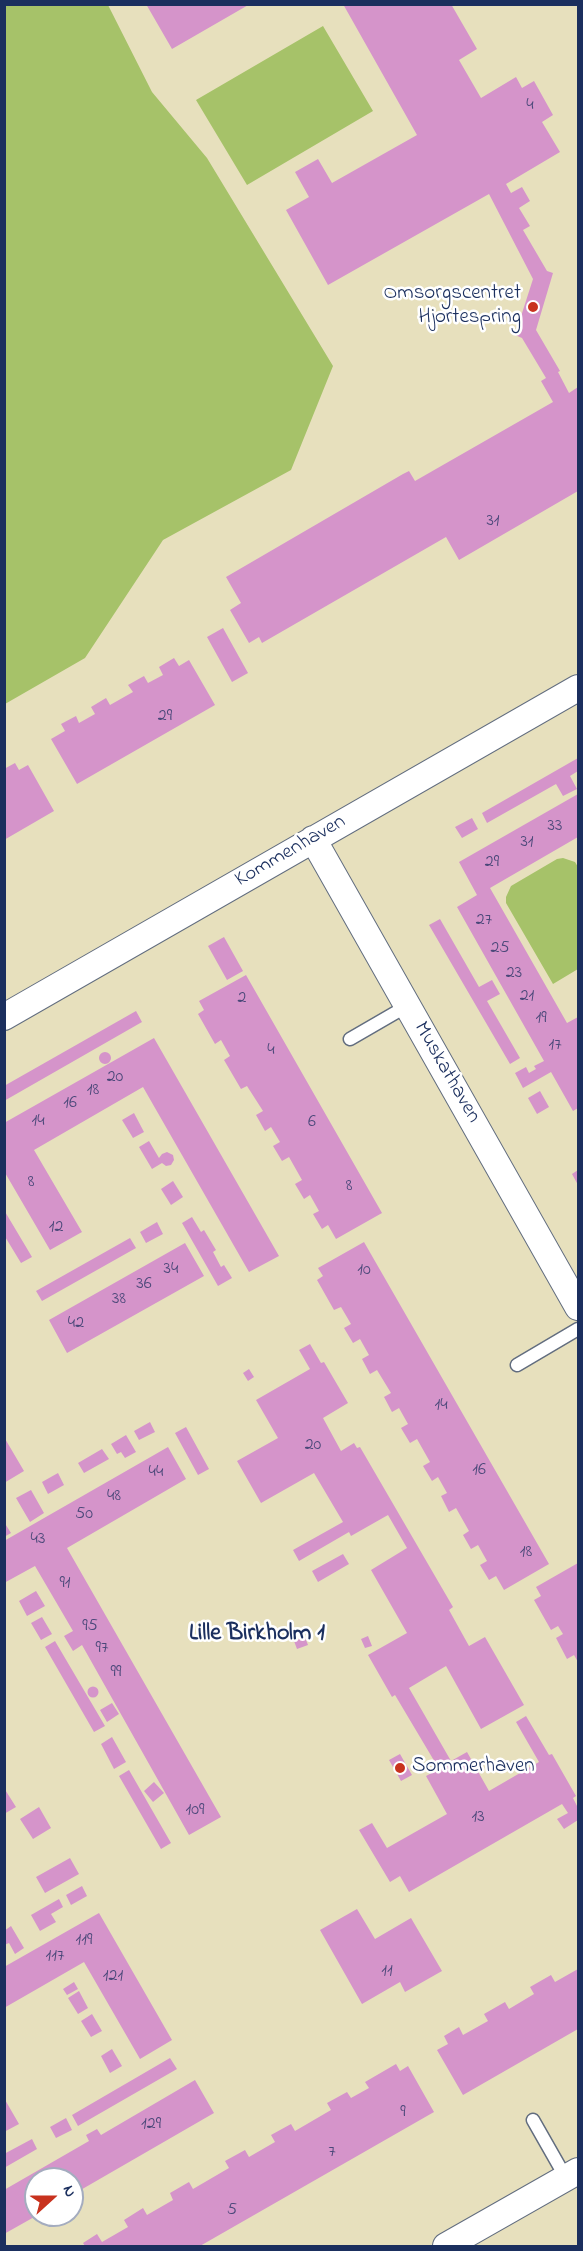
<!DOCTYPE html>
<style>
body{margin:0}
#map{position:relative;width:583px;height:2251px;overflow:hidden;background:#e7e0bd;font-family:"Indie Flower",sans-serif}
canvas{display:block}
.frame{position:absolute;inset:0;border:6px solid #1b2f5e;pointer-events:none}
.north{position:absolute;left:24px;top:2167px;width:60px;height:60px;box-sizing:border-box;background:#fff;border:2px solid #a4acbf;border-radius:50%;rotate:69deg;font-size:16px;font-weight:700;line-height:24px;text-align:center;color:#1b2f5e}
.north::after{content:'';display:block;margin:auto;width:21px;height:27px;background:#c8321e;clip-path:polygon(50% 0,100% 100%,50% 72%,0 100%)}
</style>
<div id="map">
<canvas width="583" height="2251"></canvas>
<div class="frame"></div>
<div class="north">N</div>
</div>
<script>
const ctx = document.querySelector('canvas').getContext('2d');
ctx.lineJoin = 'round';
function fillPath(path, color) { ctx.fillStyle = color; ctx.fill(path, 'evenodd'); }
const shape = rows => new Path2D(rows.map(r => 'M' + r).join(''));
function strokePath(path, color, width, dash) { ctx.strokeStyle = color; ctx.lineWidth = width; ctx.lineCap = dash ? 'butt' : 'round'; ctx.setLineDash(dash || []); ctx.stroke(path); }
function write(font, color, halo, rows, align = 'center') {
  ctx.font = font + ' "Indie Flower",sans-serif'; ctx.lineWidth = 5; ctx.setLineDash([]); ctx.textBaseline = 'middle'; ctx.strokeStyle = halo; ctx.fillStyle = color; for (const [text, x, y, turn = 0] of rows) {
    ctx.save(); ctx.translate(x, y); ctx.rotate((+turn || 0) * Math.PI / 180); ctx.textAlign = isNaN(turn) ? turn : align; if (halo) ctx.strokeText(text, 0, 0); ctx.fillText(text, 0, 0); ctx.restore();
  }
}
const green = shape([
 [5,4,108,5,152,92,207,158,333,366,291,470,163,540,85,658,5,704],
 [323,26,373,111,247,185,196,100],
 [563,858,575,862,578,867,578,969,553,984,506,903,506,897,511,886,557,859]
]);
const building = shape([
 [146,4,250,4,172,49],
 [343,4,451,4,477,49,459,60,481,98,516,77,522,88,534,81,553,115,542,122,560,152,506,184,511,193,522,187,530,201,519,208,530,226,523,230,547,271,553,273,536,330,560,371,558,372,569,393,578,387,578,491,459,560,446,537,262,643,259,637,249,643,230,610,241,603,226,577,403,474,409,471,415,481,553,402,541,381,546,378,522,338,515,335,533,279,489,194,328,285,286,210,309,197,295,172,318,159,332,183,417,135],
 [223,628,248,673,232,682,207,637],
 [174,658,179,666,189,660,215,705,77,784,51,739,65,731,61,724,76,716,79,723,95,714,91,707,106,698,110,705,133,692,128,685,144,676,148,683,163,675,159,667],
 [578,758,578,771,570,776,577,789,563,796,556,784,487,823,482,813],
 [15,763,19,770,28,765,54,811,4,840,4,769],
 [578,794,578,837,490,888,567,1023,578,1017,578,1108,573,1111,551,1072,523,1088,515,1073,526,1067,529,1073,536,1069,534,1066,544,1061,457,907,477,895,459,862],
 [472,818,478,829,462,838,455,827],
 [440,919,479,987,492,980,500,994,487,1001,520,1058,510,1064,429,925],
 [224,937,243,971,227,980,208,946],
 [246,975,382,1213,336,1239,328,1225,322,1229,313,1214,319,1211,310,1195,304,1199,295,1184,302,1180,289,1157,282,1161,273,1146,280,1142,271,1127,265,1131,256,1115,263,1111,247,1086,241,1089,224,1060,230,1056,221,1040,215,1044,198,1014,204,1010,199,1001],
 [136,1011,142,1022,4,1101,4,1086],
 [154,1038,279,1256,249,1272,143,1087,34,1150,82,1232,50,1250,4,1171,4,1123],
 '99 1058a6 6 0 1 1 12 0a6 6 0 1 1-12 0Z',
 [540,1091,549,1107,537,1114,528,1098],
 [134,1113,144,1132,133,1138,122,1120],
 [149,1141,159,1158,162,1154,167,1152,173,1155,174,1160,171,1165,166,1166,162,1163,152,1169,139,1147],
 [578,1170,578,1185,572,1174],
 [173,1181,183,1197,171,1205,161,1189],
 [4,1210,32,1257,21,1263,4,1235],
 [192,1217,201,1232,204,1230,216,1250,213,1252,221,1267,224,1265,232,1278,218,1286,182,1223],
 [157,1222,163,1234,146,1243,140,1232],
 [130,1238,136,1248,42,1301,36,1291],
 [364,1242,549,1564,504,1590,496,1576,489,1580,480,1565,487,1561,478,1545,471,1549,463,1535,469,1531,456,1508,449,1512,441,1496,447,1493,438,1477,432,1481,423,1466,430,1462,417,1439,410,1443,401,1428,408,1424,399,1408,392,1412,384,1397,391,1393,377,1370,370,1374,362,1359,369,1355,360,1339,353,1343,344,1328,351,1324,341,1307,334,1310,317,1280,323,1276,318,1268],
 [185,1243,204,1276,67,1353,49,1320],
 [310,1344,321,1363,324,1362,348,1403,323,1418,341,1451,354,1443,357,1448,360,1447,453,1607,449,1610,469,1646,485,1637,524,1705,481,1729,446,1666,409,1688,451,1761,467,1752,489,1791,539,1762,516,1722,526,1716,549,1755,552,1754,576,1796,573,1798,578,1808,578,1820,564,1829,557,1819,568,1813,562,1804,409,1892,400,1876,390,1882,359,1830,372,1823,387,1848,447,1814,426,1776,439,1769,395,1695,392,1697,368,1655,407,1633,371,1570,407,1548,388,1515,351,1536,349,1532,299,1561,293,1550,343,1522,314,1473,261,1503,237,1461,278,1438,256,1400,310,1369,299,1350],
 [249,1369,254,1377,248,1381,243,1373],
 [150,1422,155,1432,139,1440,134,1431],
 [186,1427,209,1469,198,1475,175,1433],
 [126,1435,136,1452,125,1458,121,1452,117,1454,111,1444],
 [4,1437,24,1471,4,1483],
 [168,1447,186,1479,67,1548,221,1817,189,1835,82,1645,73,1651,64,1636,73,1631,35,1566,4,1583,4,1541],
 [102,1449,109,1459,84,1473,78,1463],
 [58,1473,64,1485,48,1494,42,1482],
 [31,1490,44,1513,30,1522,16,1498],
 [4,1522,11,1533,4,1537],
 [343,1554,349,1564,318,1582,312,1571],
 [578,1563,578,1662,574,1655,567,1659,556,1638,563,1634,558,1626,551,1630,534,1600,541,1596,536,1587],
 [36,1591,45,1606,27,1616,19,1601],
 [42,1617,52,1634,41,1640,31,1623],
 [368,1636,372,1646,365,1648,361,1639],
 [305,1637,308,1645,297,1649,294,1641],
 [55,1641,105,1726,94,1732,45,1647],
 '87.5 1692a5.5 5.5 0 1 1 11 0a5.5 5.5 0 1 1-11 0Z',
 [112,1703,119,1714,107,1722,100,1710],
 [112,1737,126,1762,114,1769,101,1744],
 [400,1754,412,1775,401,1781,389,1760],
 [129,1770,171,1843,161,1849,119,1776],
 [154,1782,164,1793,153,1802,144,1791],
 [4,1788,16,1807,4,1814],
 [39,1807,51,1828,33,1839,20,1819],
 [70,1858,79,1874,45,1893,36,1877],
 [82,1886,87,1896,71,1905,66,1895],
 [59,1899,63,1907,51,1914,56,1922,40,1931,31,1915],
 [357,1909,375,1939,411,1918,442,1971,405,1992,400,1982,362,2004,320,1930],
 [99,1913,172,2040,140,2059,84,1962,4,2008,4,1967],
 [11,1926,24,1948,15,1954,9,1943,4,1945,4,1931],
 [578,1969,578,2029,463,2095,437,2050,448,2044,444,2036,459,2027,463,2035,488,2021,484,2014,505,2002,509,2009,534,1994,530,1987,551,1975,555,1982],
 [74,1982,78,1989,67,1995,63,1989],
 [79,1991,88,2008,78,2014,68,1998],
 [92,2014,102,2031,91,2037,81,2021],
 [112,2049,122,2066,110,2073,101,2056],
 [170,2058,177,2069,78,2126,72,2115],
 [396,2064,400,2071,408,2066,434,2112,200,2246,85,2246,83,2243,97,2234,102,2242,128,2227,124,2220,143,2208,147,2215,173,2200,170,2193,189,2182,193,2189,229,2168,225,2161,245,2150,249,2157,275,2142,271,2135,291,2124,295,2131,331,2110,327,2103,347,2092,351,2098,369,2088,365,2082],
 [195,2080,214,2113,72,2195,72,2179,36,2179,36,2216,4,2234,4,2190,89,2141,86,2135,97,2129,101,2135],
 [4,2098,19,2124,4,2132],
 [66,2118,72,2130,56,2138,50,2127],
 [32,2139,37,2149,4,2168,4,2154]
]);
const service = shape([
 [350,1039,407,1006],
 [517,1365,578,1329],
 [533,2120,566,2178]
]);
const minor = shape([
 [313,839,578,1307],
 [4,1017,578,688],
 [446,2246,578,2171]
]);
const markers = [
 [533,307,6,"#c8321e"],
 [400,1768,6,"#c8321e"]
];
const numberNames = [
 ["4",530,106],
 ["31",493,522],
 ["29",165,717],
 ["33",555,827],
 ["31",527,843],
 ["29",492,863],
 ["27",484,921],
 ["25",500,949],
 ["23",514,974],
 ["21",527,997],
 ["2",242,999],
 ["19",541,1019],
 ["17",555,1046],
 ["4",271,1051],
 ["20",115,1078],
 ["18",93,1091],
 ["16",70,1104],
 ["14",38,1122],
 ["6",312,1123],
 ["8",31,1183],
 ["8",349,1187],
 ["12",56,1228],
 ["34",171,1270],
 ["10",364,1271],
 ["36",144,1285],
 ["38",119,1300],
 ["42",76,1324],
 ["14",441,1406],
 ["20",313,1446],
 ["16",479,1471],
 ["44",156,1473],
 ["48",114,1497],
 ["50",84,1515],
 ["43",38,1540],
 ["18",526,1553],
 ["91",65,1584],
 ["95",90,1627],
 ["97",102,1649],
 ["99",116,1673],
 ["109",195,1811],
 ["13",478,1818],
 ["119",84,1941],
 ["117",55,1957],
 ["11",387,1972],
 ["121",113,1977],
 ["9",403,2113],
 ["129",151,2125],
 ["7",332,2153],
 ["5",232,2211]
];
const poiNames = [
 ["Omsorgscentret",521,295],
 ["Hjortespring",521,319],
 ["Sommerhaven",412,1768,"left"]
];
const streetNames = [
 ["Kommenhaven",291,852,-30],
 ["Muskathaven",446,1073,60]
];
const quarterNames = [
 ["Lille Birkholm 1",257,1635]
];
fillPath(green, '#a6c269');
fillPath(building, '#d594ca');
strokePath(service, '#626d7f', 15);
strokePath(minor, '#626d7f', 28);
strokePath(service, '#fff', 12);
strokePath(minor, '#fff', 26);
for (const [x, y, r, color] of markers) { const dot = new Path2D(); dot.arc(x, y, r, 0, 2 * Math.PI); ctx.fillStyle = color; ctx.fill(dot); strokePath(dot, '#fff', 2); }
write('18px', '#4a4879', null, numberNames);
write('21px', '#1b2f5e', '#fff', poiNames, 'right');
write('21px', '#1b2f5e', '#fff', streetNames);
write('bold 24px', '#1b2f5e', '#fff', quarterNames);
</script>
